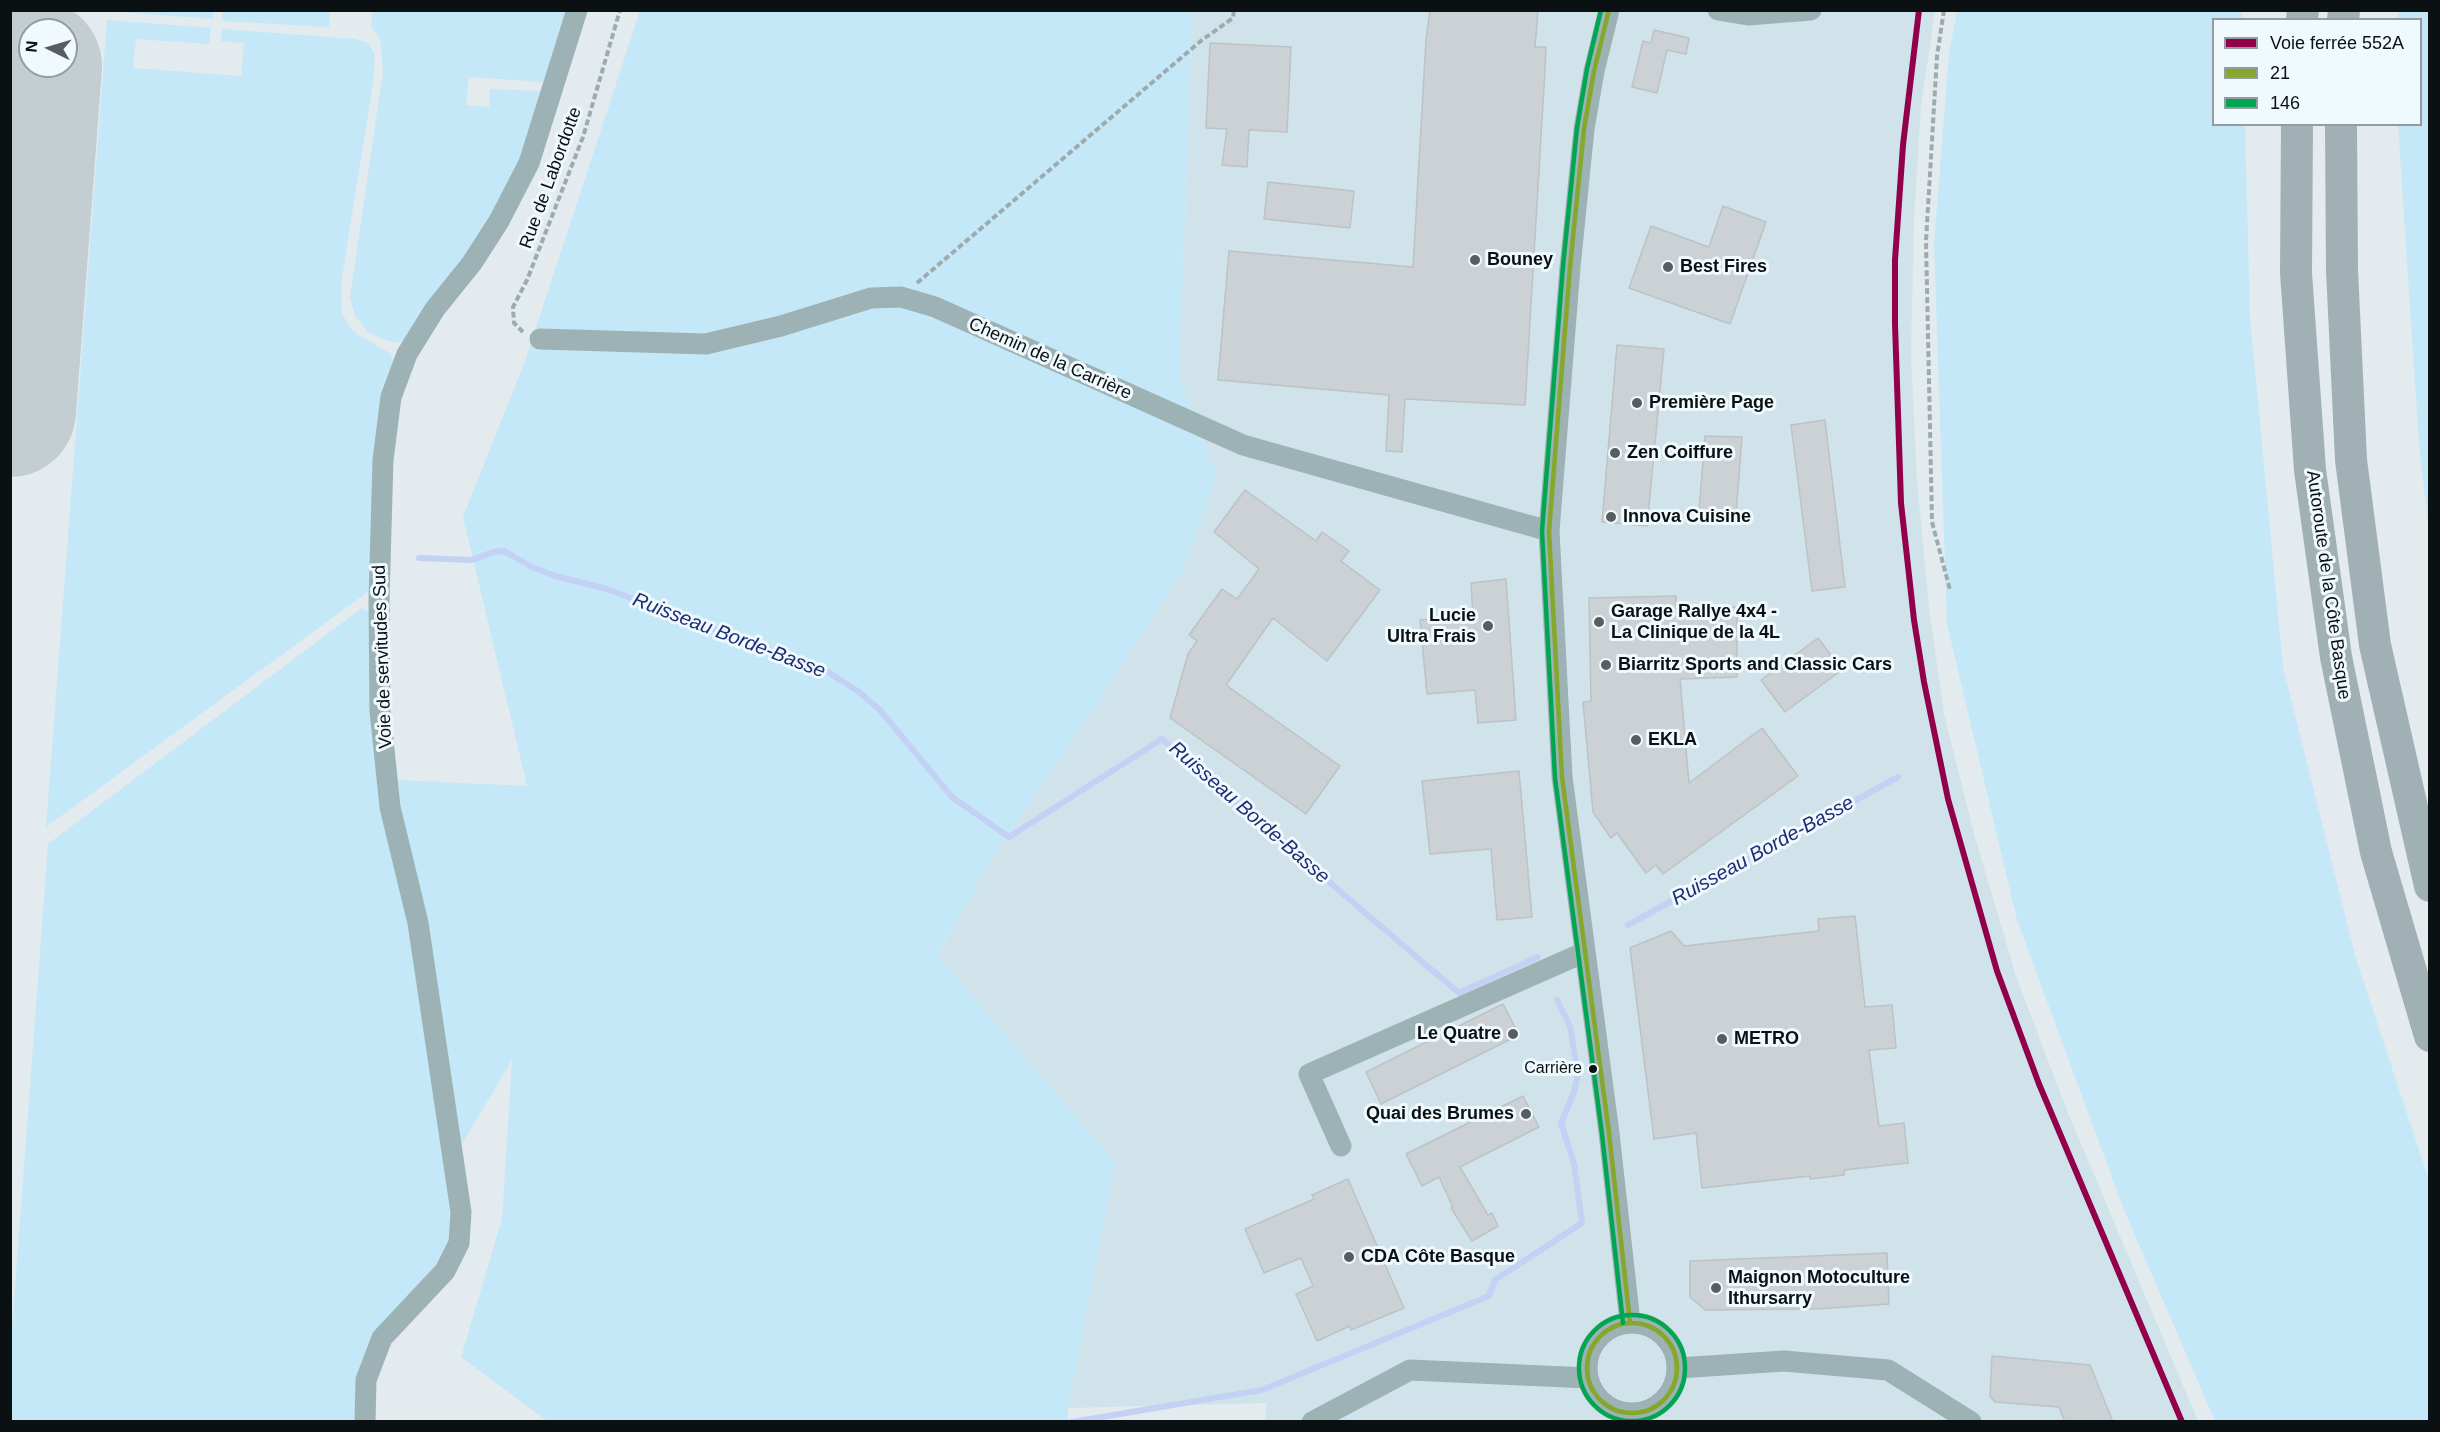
<!DOCTYPE html>
<meta charset="utf-8">
<style>
body{margin:0}
#map{position:relative;width:2440px;height:1432px;overflow:hidden;background:#e3ebef;font-family:Arial,sans-serif}
canvas{display:block}
.frame{position:absolute;inset:0;border:12px solid #0b1113;pointer-events:none}
.legend{position:absolute;left:2212px;top:18px;width:210px;height:108px;box-sizing:border-box;background:#eff9fe;border:2px solid #949ca0;margin:0;padding:8px 10px;list-style:none;font-size:18px;color:#0b1113}
.legend li{display:flex;align-items:center;gap:12px;height:30px}
.legend b{width:30px;border:2px solid #949ca0}
.north{position:absolute;left:18px;top:18px;width:60px;height:60px;box-sizing:border-box;background:#eff9fe;border:2px solid #949ca0;border-radius:50%;rotate:275deg;font-size:16px;font-weight:700;line-height:24px;text-align:center;color:#0b1113}
.north::after{content:'';display:block;margin:auto;width:21px;height:27px;background:#575d60;clip-path:polygon(50% 0,100% 100%,50% 72%,0 100%)}
</style>
<div id="map">
<canvas width="2440" height="1432"></canvas>
<div class="frame"></div>
<ul class="legend">
<li><b style="height:8px;background:#92004c"></b>Voie ferrée 552A</li>
<li><b style="height:8px;background:#85a82c"></b>21</li>
<li><b style="height:8px;background:#00a651"></b>146</li>
</ul>
<div class="north">N</div>
</div>
<script>
const ctx = document.querySelector('canvas').getContext('2d');
ctx.lineJoin = 'round';
function fillPath(path, color) { ctx.fillStyle = color; ctx.fill(path, 'evenodd'); }
const shape = rows => new Path2D(rows.map(r => 'M' + r).join(''));
function strokePath(path, color, width, dash) { ctx.strokeStyle = color; ctx.lineWidth = width; ctx.lineCap = dash ? 'butt' : 'round'; ctx.setLineDash(dash || []); ctx.stroke(path); }
function write(font, color, halo, rows, align = 'center') {
  ctx.font = font + ' Arial,sans-serif'; ctx.lineWidth = 6; ctx.setLineDash([]); ctx.textBaseline = 'middle'; ctx.strokeStyle = halo; ctx.fillStyle = color; for (const [text, x, y, turn = 0] of rows) {
    ctx.save(); ctx.translate(x, y); ctx.rotate((+turn || 0) * Math.PI / 180); ctx.textAlign = isNaN(turn) ? turn : align; if (halo) ctx.strokeText(text, 0, 0); ctx.fillText(text, 0, 0); ctx.restore();
  }
}
const built = shape([
 [1193,11,1935,11,1921,106,1914,218,1911,354,1917,481,1929,607,1944,714,1975,837,2016,976,2068,1113,2198,1421,1265,1422,1267,1403,1068,1408,1116,1163,938,957,990,862,1097,705,1183,569,1217,477,1179,376]
]);
const green = shape([
 [108,11,108,10,213,11,213,19],
 [223,11,330,11,329,27,222,21],
 [372,11,574,11,553,77,543,82,469,77,466,105,489,107,490,89,540,91,545,99,501,209,414,334,399,343,385,340,368,332,355,316,350,297,383,71,380,39,371,26],
 [640,11,1193,11,1179,376,1217,477,1183,569,1097,705,990,862,938,956,1116,1163,1068,1408,1068,1421,547,1421,461,1357,502,1219,512,1060,461,1146,427,919,400,803,398,780,527,786,463,517,525,361],
 [1957,11,2241,11,2242,19,2214,20,2214,124,2245,125,2250,316,2283,667,2356,959,2429,1180,2429,1421,2215,1421,2124,1210,2017,920,1947,624,1934,244,1949,54],
 [2398,11,2429,11,2429,531,2419,444,2398,125,2420,124,2420,20,2397,19],
 [107,20,211,28,209,44,136,39,133,68,241,76,244,43,221,41,222,29,355,39,368,43,375,55,373,83,341,284,342,314,354,332,391,354,395,369,369,591,46,827],
 [362,608,371,613,413,924,454,1197,451,1251,381,1331,361,1421,11,1422,11,1342,48,844]
]);
const stream = shape([
 [419,558,472,560,493,552,504,551,532,567,555,576,607,589,828,672,859,692,880,710,952,797,1009,837,1162,739,1459,993,1538,957],
 [1628,925,1898,777],
 [1072,1422,1262,1390,1489,1296,1495,1280,1582,1223,1574,1164,1561,1123,1574,1092,1578,1074,1570,1026,1557,1000]
]);
const runway = shape([
 [10,411,36,66]
]);
const building = shape([
 [1430,10,1538,10,1535,47,1546,47,1545,70,1525,405,1405,399,1402,452,1386,451,1389,395,1218,380,1229,251,1413,267,1426,40,1430,10],
 [1654,30,1689,38,1686,54,1667,50,1657,93,1632,87,1643,41,1651,43,1654,30],
 [1210,43,1291,47,1287,132,1249,130,1247,167,1222,165,1227,129,1206,128,1210,43],
 [1268,182,1354,191,1350,228,1264,219,1268,182],
 [1723,206,1766,222,1730,324,1629,288,1651,226,1709,247,1723,206],
 [1617,345,1664,349,1647,526,1602,522,1617,345],
 [1825,420,1845,587,1812,591,1791,425,1825,420],
 [1705,436,1742,437,1736,514,1699,511,1705,436],
 [1245,490,1316,541,1322,532,1349,551,1341,561,1380,590,1327,661,1273,618,1226,685,1340,766,1306,814,1170,718,1188,654,1197,641,1189,635,1222,589,1237,599,1259,569,1214,532,1245,490],
 [1506,579,1516,720,1478,723,1475,690,1427,694,1420,620,1473,615,1471,583,1506,579],
 [1676,596,1676,609,1737,607,1737,677,1680,679,1689,783,1762,728,1798,776,1663,874,1656,865,1646,873,1617,833,1611,838,1593,812,1583,702,1591,701,1589,598,1676,596],
 [1818,638,1842,670,1785,712,1761,680,1818,638],
 [1519,771,1532,917,1497,920,1491,849,1430,854,1422,781,1519,771],
 [1855,916,1865,1007,1892,1005,1896,1048,1869,1050,1879,1126,1904,1123,1908,1163,1844,1170,1844,1175,1810,1179,1810,1176,1702,1188,1696,1133,1654,1139,1630,948,1671,931,1684,946,1819,931,1818,919,1855,916],
 [1503,1004,1519,1035,1381,1104,1366,1072,1503,1004],
 [1523,1096,1539,1127,1460,1167,1488,1215,1492,1213,1498,1226,1472,1241,1451,1208,1453,1207,1439,1177,1422,1186,1406,1154,1523,1096],
 [1348,1179,1404,1308,1351,1330,1350,1326,1317,1341,1296,1294,1313,1286,1301,1258,1264,1273,1245,1229,1314,1199,1312,1195,1348,1179],
 [1887,1253,1889,1304,1817,1309,1705,1310,1690,1297,1690,1261,1887,1253],
 [1992,1356,2090,1365,2113,1422,2065,1422,2059,1407,1995,1402,1990,1396,1992,1356]
]);
const path = shape([
 [1944,10,1937,56,1926,241,1932,522,1950,590],
 [917,283,1202,40,1233,18,1234,10],
 [523,332,514,323,513,307,527,280,583,137,620,10]
]);
const minor = shape([
 [1609,10,1594,71,1584,129,1570,267,1549,531,1562,777,1609,1133,1630,1322],
 [1718,10,1748,15,1811,10],
 [540,339,706,344,781,326,871,298,901,297,935,307,1243,445,1549,531],
 [1341,1146,1309,1074,1585,952],
 '1587 1368a45 45 0 1 1 90 0a45 45 0 1 1-90 0Z',
 [1678,1368,1784,1361,1888,1370,1971,1422],
 [365,1422,366,1380,382,1338,445,1271,459,1243,461,1212,418,923,390,807,380,711,379,600,383,460,391,397,407,354,435,309,472,263,499,221,529,163,577,10],
 [1312,1422,1410,1370,1588,1378]
]);
const highway = shape([
 [2302,20,2303,10],
 [2343,20,2344,10],
 [2297,124,2296,273,2310,470,2336,657,2376,852,2430,1036],
 [2341,124,2342,270,2351,460,2375,645,2430,886]
]);
const bus1 = shape([
 [1609,10,1594,71,1584,129,1570,267,1549,531,1562,777,1609,1133,1630,1322],
 '1587 1368a45 45 0 1 1 90 0a45 45 0 1 1-90 0Z'
]);
const bus2 = shape([
 [1601,10,1587,69,1577,128,1563,266,1542,531,1555,778,1602,1134,1623,1323],
 '1579 1368a53 53 0 1 1 106 0a53 53 0 1 1-106 0Z'
]);
const rail1 = shape([
 [1919,10,1903,145,1895,260,1895,324,1901,503,1914,620,1924,682,1948,799,1997,971,2039,1084,2182,1422]
]);
const markers = [
 [1475,260,6,"#575d60"],
 [1668,267,6,"#575d60"],
 [1637,403,6,"#575d60"],
 [1615,453,6,"#575d60"],
 [1611,517,6,"#575d60"],
 [1599,622,6,"#575d60"],
 [1488,626,6,"#575d60"],
 [1606,665,6,"#575d60"],
 [1636,740,6,"#575d60"],
 [1513,1034,6,"#575d60"],
 [1722,1039,6,"#575d60"],
 [1593,1069,5,"#0b1113"],
 [1526,1114,6,"#575d60"],
 [1349,1257,6,"#575d60"],
 [1716,1288,6,"#575d60"]
];
const busNames = [
 ["Carrière",1582,1069]
];
const streetNames = [
 ["Rue de Labordotte",551,178,-70],
 ["Chemin de la Carrière",1050,359,24],
 ["Autoroute de la Côte Basque",2328,585,82],
 ["Voie de servitudes Sud",383,657,-92]
];
const poiNames = [
 ["Bouney",1487,260],
 ["Best Fires",1680,267],
 ["Première Page",1649,403],
 ["Zen Coiffure",1627,453],
 ["Innova Cuisine",1623,517],
 ["Garage Rallye 4x4 -",1611,612],
 ["La Clinique de la 4L",1611,633],
 ["Lucie",1476,616,"right"],
 ["Ultra Frais",1476,637,"right"],
 ["Biarritz Sports and Classic Cars",1618,665],
 ["EKLA",1648,740],
 ["Le Quatre",1501,1034,"right"],
 ["METRO",1734,1039],
 ["Quai des Brumes",1514,1114,"right"],
 ["CDA Côte Basque",1361,1257],
 ["Maignon Motoculture",1728,1278],
 ["Ithursarry",1728,1299]
];
const waterNames = [
 ["Ruisseau Borde-Basse",729,636,21],
 ["Ruisseau Borde-Basse",1249,813,41],
 ["Ruisseau Borde-Basse",1763,851,-29]
];
fillPath(built, '#d1e3ea');
fillPath(green, '#c4e8f7');
strokePath(stream, '#c3d1f5', 6);
strokePath(runway, '#c4ced2', 132);
fillPath(building, '#cbd1d5');
strokePath(building, '#bcc2c6', 1.5);
strokePath(path, '#9cabae', 4, [6, 3]);
strokePath(minor, '#9cb2b4', 21);
strokePath(highway, '#a1b0b4', 32);
strokePath(bus1, '#85a82c', 4.5);
strokePath(bus2, '#00a651', 4.5);
strokePath(rail1, '#92004c', 6);
for (const [x, y, r, color] of markers) { const dot = new Path2D(); dot.arc(x, y, r, 0, 2 * Math.PI); ctx.fillStyle = color; ctx.fill(dot); strokePath(dot, '#eff9fe', 2); }
write('16px', '#0b1113', '#eff9fe', busNames, 'right');
write('18px', '#0b1113', '#eff9fe', streetNames);
write('bold 18px', '#0b1113', '#eff9fe', poiNames, 'left');
write('italic 20px', '#1f2d72', '#eff9fe', waterNames);
</script>
